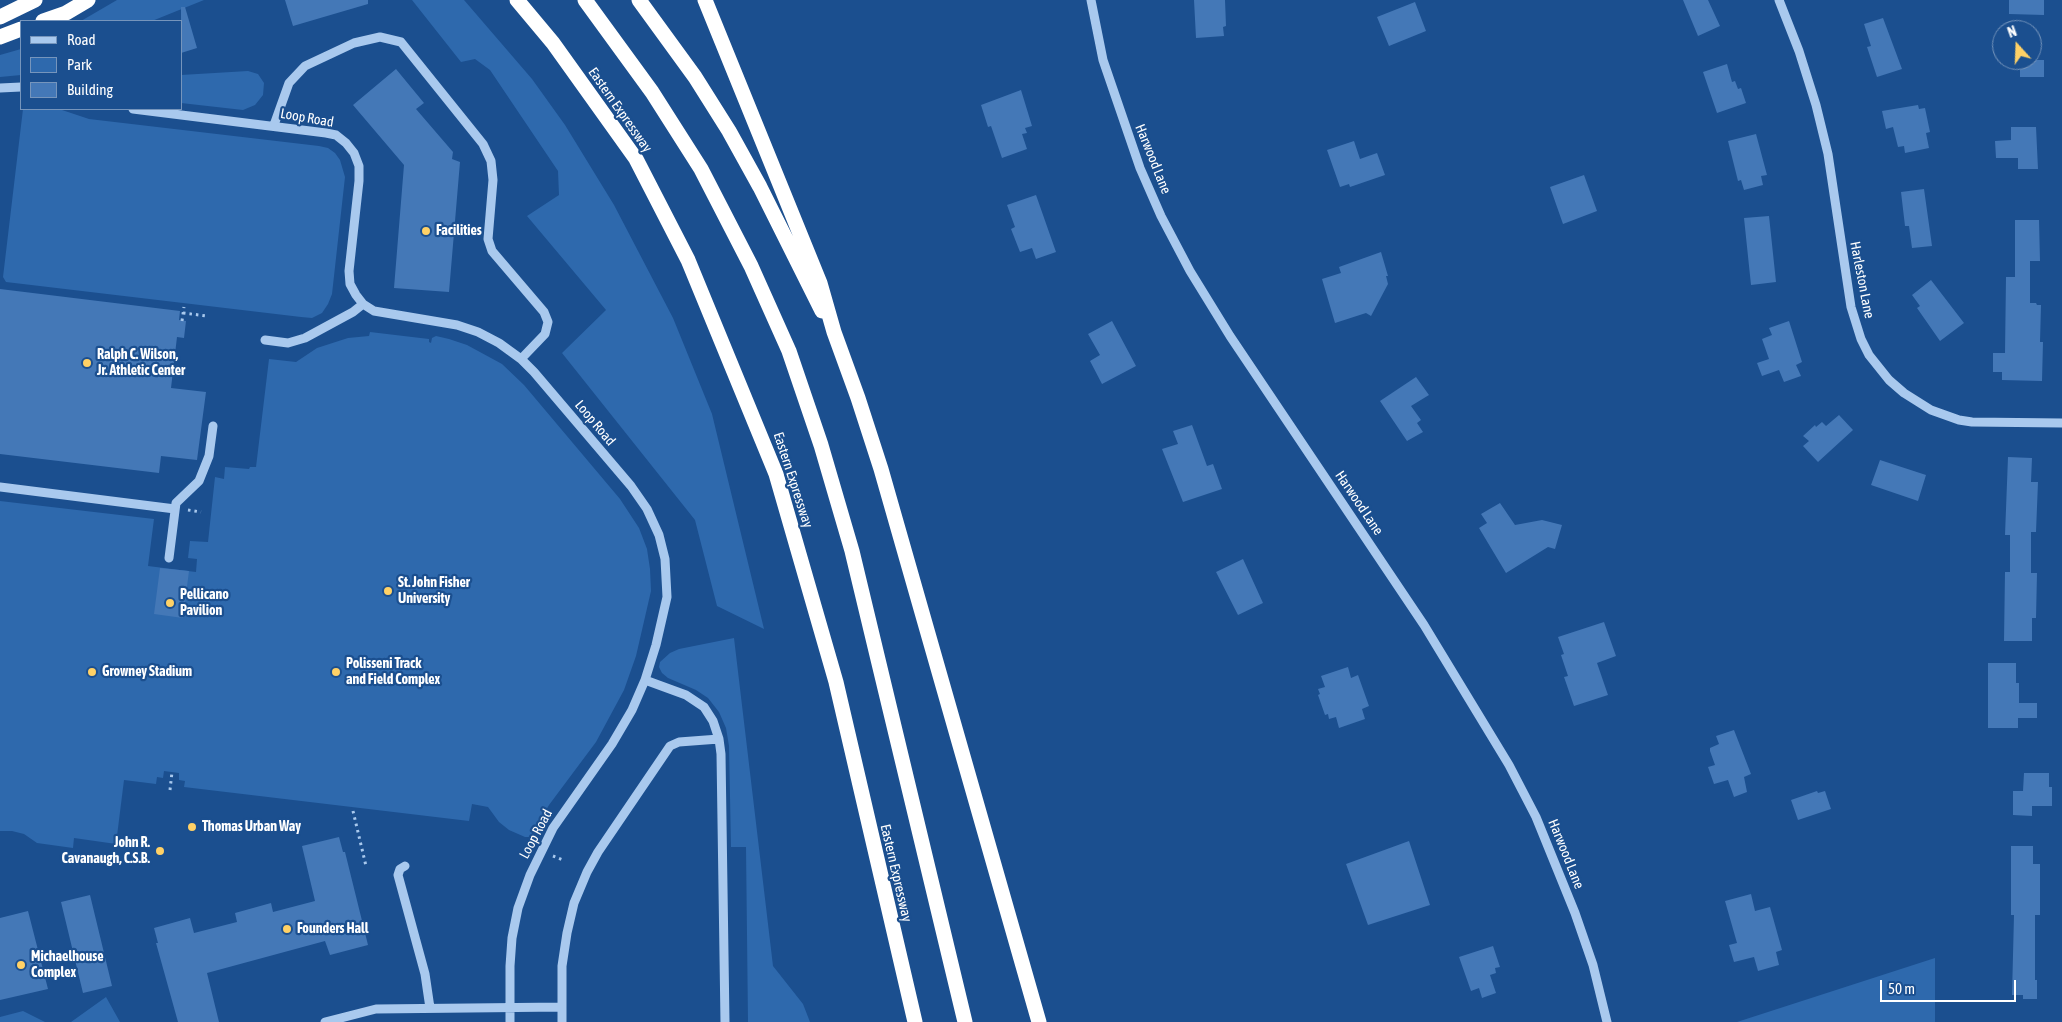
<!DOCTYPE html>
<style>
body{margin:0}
#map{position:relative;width:2062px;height:1022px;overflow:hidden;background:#1b4f8f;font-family:"Asap Condensed",sans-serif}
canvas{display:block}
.legend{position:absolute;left:20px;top:20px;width:162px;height:90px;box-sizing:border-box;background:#1b4f8f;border:1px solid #7695bc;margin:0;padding:6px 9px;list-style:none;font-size:15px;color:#fff}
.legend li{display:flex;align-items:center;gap:10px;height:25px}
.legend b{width:25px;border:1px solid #7695bc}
.north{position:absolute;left:1992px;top:20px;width:50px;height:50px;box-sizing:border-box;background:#1b4f8f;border:1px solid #7695bc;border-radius:50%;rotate:340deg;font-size:14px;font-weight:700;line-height:20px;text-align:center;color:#fff}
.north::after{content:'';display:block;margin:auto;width:18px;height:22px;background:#ffd166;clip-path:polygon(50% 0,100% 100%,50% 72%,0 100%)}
.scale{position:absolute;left:1880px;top:980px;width:136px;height:22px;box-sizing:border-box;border:2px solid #fff;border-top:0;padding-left:6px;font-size:15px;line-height:18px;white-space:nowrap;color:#fff;-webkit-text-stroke:4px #1b4f8f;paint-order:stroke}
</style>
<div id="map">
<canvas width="2062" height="1022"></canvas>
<ul class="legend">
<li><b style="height:6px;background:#a9c9ee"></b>Road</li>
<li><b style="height:14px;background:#2e69ad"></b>Park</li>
<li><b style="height:14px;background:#4478b7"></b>Building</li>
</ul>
<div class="north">N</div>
<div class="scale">50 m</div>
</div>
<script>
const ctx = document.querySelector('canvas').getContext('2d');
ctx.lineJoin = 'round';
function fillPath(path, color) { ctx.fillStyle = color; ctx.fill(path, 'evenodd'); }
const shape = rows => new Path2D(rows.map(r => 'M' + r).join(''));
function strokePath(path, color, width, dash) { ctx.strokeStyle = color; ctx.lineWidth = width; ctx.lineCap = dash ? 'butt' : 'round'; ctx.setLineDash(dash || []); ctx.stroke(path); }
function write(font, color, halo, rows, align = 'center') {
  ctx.font = font + ' "Asap Condensed",sans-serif'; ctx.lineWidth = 4.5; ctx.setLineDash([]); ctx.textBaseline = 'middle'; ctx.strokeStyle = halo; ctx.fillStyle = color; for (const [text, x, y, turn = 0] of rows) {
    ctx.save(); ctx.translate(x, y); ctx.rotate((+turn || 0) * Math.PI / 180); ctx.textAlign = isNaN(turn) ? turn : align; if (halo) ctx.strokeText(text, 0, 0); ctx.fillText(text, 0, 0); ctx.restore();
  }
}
const green = shape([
 [117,0,204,0,152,21,81,21],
 [412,0,464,0,532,79,565,125,614,205,673,318,712,414,764,629,717,606,695,520,562,353,606,310,527,216,559,195,558,171,490,70,475,59,461,62],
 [21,49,21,75,0,77,0,55],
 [248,71,258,74,264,83,263,95,255,105,243,110,181,103,181,75],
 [23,109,59,109,89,119,319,146,328,148,335,153,340,160,345,177,332,294,328,304,322,313,312,318,301,317,6,282,3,277],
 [370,332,429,339,429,342,431,343,432,338,436,336,449,339,467,345,502,364,524,385,620,499,639,528,647,549,650,569,651,591,636,656,624,690,596,742,549,805,530,837,525,837,509,830,499,822,488,807,472,804,469,821,184,787,185,781,179,780,179,773,164,771,163,778,157,777,156,784,124,780,116,844,74,838,73,848,37,843,24,834,12,831,0,831,0,501,154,519,148,566,196,572,197,559,188,558,190,541,208,542,215,477,224,479,225,467,249,469,250,467,256,467,269,359,296,362,317,348,348,338,369,336],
 [734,638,773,966,803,1004,810,1022,748,1022,746,847,731,847,729,746,726,728,719,712,708,698,696,690,668,678,662,673,659,667,660,662,670,653,679,649],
 [1935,958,1935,1022,1737,1022],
 [106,997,120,1022,71,1022],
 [23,1011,45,1022,0,1022,0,1017]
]);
const building = shape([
 [285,0,368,0,368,4,293,26],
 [1194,0,1225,0,1226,26,1223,27,1224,36,1196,38],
 [1683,0,1708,0,1720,26,1698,36],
 [2009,0,2044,0,2044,15,2009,14],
 [1415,2,1426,31,1389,46,1377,17],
 [181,7,185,7,197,48,181,53],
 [1883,18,1902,69,1877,77,1867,47,1871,46,1864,24],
 [2020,60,2044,60,2044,77,2020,77],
 [1727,64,1732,82,1735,81,1738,89,1741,88,1746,103,1717,113,1703,72],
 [396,69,424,103,416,109,453,152,452,159,460,162,449,292,394,288,404,165,353,105],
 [1021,90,1032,126,1025,128,1027,133,1022,134,1027,149,1002,158,991,126,988,127,981,105],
 [1918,105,1919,109,1925,108,1930,132,1926,133,1929,148,1905,153,1904,146,1898,147,1893,127,1886,129,1882,111],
 [2011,127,2036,127,2038,169,2018,169,2018,158,1996,158,1995,141,2011,140],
 [1756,134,1767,175,1761,176,1763,185,1744,190,1741,180,1738,181,1728,141],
 [1354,141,1360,159,1377,153,1385,175,1350,187,1349,184,1340,187,1327,150],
 [1584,175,1597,211,1563,224,1550,187],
 [1924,189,1932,246,1912,248,1909,226,1905,226,1901,192],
 [1036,195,1056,252,1036,259,1032,248,1020,252,1011,229,1015,227,1007,205],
 [1769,216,1776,282,1751,285,1744,218],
 [2015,220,2039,220,2040,261,2030,261,2030,303,2036,303,2037,305,2041,305,2040,342,2043,342,2042,381,2002,380,2002,372,1993,372,1993,353,2005,353,2006,277,2015,277],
 [1381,252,1388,276,1386,276,1388,284,1371,316,1366,313,1335,323,1322,279,1341,273,1339,267],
 [1931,280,1964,323,1940,341,1917,308,1920,306,1912,295],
 [0,289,180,311,179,320,186,321,184,338,177,337,171,388,206,392,197,460,161,456,159,473,0,454],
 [1112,321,1136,366,1102,384,1090,361,1100,355,1088,334],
 [1789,321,1802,362,1796,365,1801,376,1784,382,1779,370,1762,376,1757,363,1769,359,1762,339,1772,335,1769,328],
 [1416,377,1429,395,1411,406,1421,420,1417,423,1423,432,1407,441,1380,401],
 [1839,415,1853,430,1818,462,1803,446,1809,441,1803,436,1815,425,1816,427,1822,422,1826,426],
 [1192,425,1207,466,1213,464,1222,489,1183,502,1162,449,1178,444,1173,431],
 [2008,457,2032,458,2031,482,2038,482,2036,532,2031,532,2031,573,2037,573,2036,618,2032,618,2032,641,2004,641,2005,572,2010,572,2010,535,2005,535],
 [1880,460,1926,475,1918,501,1871,485],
 [1500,503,1515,525,1542,520,1562,525,1555,549,1548,547,1506,573,1479,528,1487,523,1481,514],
 [1243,559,1263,603,1238,615,1216,572],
 [160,568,189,571,183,618,154,614],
 [1604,622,1616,656,1597,663,1608,695,1574,706,1564,677,1568,676,1561,655,1564,654,1558,637],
 [1988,663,2016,663,2016,683,2019,683,2019,703,2037,703,2037,718,2018,718,2018,728,1988,728],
 [1348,667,1351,678,1358,675,1369,706,1362,709,1365,719,1339,728,1336,717,1329,719,1328,714,1325,715,1318,695,1320,694,1318,689,1325,687,1321,676],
 [1734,730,1751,774,1744,777,1747,792,1734,797,1728,780,1714,784,1708,767,1715,765,1710,751,1710,748,1719,744,1716,736],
 [2024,773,2049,773,2049,787,2052,787,2052,806,2032,806,2032,816,2013,815,2013,791,2023,791],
 [1817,791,1818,793,1825,791,1831,809,1798,820,1791,800],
 [339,837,343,852,345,852,368,945,330,955,325,941,207,973,219,1022,178,1022,156,943,158,943,154,928,190,918,194,933,237,922,235,913,271,903,273,912,315,901,302,846],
 [1409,841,1430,905,1368,925,1346,864],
 [2011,846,2033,846,2033,864,2040,864,2040,915,2035,915,2035,980,2037,980,2037,999,2023,999,2023,995,2012,995,2014,915,2011,915],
 [1751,894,1755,911,1770,907,1782,950,1776,952,1779,965,1758,971,1754,957,1734,962,1729,945,1737,943,1725,901],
 [90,895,112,986,83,993,61,902],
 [28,911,48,989,0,1000,0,918],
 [1493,946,1500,967,1495,968,1496,973,1490,975,1496,993,1482,998,1479,988,1471,991,1459,957]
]);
const path = shape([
 [183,313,207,316],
 [182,321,184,307],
 [188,510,201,512],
 [170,790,172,772],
 [353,811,366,866],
 [553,856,563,860]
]);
const minor = shape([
 [1091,0,1103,60,1140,168,1161,216,1190,271,1230,336,1424,625,1509,765,1536,817,1575,913,1593,965,1607,1022],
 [1779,0,1799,51,1816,105,1828,154,1851,307,1861,339,1869,355,1889,380,1904,393,1931,410,1959,420,1972,422,2062,423],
 [0,88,21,87],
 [133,109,326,133,336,135,346,143,354,153,359,166,359,181,349,271,350,284,356,295,363,304,374,311,457,325,478,332,499,343,521,359,534,372,631,486,647,509,659,535,665,559,667,597,656,645,645,680,632,710,612,744,553,828,530,875,518,908,512,938,510,966,510,1022],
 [274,125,289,83,305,66,354,43,380,37,401,42,483,144,491,161,493,180,488,239,492,251,544,312,548,322,545,334,521,359],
 [265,340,288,343,305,338,353,312,363,304],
 [0,487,175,509],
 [169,558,176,503,199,481,209,456,213,426],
 [645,680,686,695,704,707,713,721,719,739,721,754,725,1022],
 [405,866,400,869,398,875,425,974,430,1008],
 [325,1022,376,1009,562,1007],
 [562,1022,562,966,567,933,574,903,587,872,598,852,670,746,679,742,719,739]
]);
const highway = shape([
 [517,0,553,43,636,159,688,260,776,474,836,682,915,1022],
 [585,0,652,92,701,169,751,266,789,351,821,445,852,551,965,1022],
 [639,0,695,77,729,131,760,187,822,311],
 [705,0,820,283,834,332,858,398,881,469,1039,1022],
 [0,17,35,0],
 [43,21,66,13,88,0],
 [0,37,21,29]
]);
const markers = [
 [426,231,5,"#ffd166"],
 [87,363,5,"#ffd166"],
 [388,591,5,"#ffd166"],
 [170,603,5,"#ffd166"],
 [92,672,5,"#ffd166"],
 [336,672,5,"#ffd166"],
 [192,827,5,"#ffd166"],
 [160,851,5,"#ffd166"],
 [287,929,5,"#ffd166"],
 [21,965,5,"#ffd166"]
];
const streetNames = [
 ["Eastern Expressway",620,110,55],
 ["Loop Road",307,118,10],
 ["Harwood Lane",1153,159,68],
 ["Harleston Lane",1862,280,79],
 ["Loop Road",595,423,50],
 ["Eastern Expressway",793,480,72],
 ["Harwood Lane",1359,503,56],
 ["Loop Road",536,834,-62],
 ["Harwood Lane",1566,854,68],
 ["Eastern Expressway",896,873,77]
];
const poiNames = [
 ["Facilities",436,231],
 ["Ralph C. Wilson,",97,355],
 ["Jr. Athletic Center",97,371],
 ["St. John Fisher",398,583],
 ["University",398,599],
 ["Pellicano",180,595],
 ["Pavilion",180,611],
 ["Polisseni Track",346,664],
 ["and Field Complex",346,680],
 ["Growney Stadium",102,672],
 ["Thomas Urban Way",202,827],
 ["John R.",150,843,"right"],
 ["Cavanaugh, C.S.B.",150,859,"right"],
 ["Founders Hall",297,929],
 ["Michaelhouse",31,957],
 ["Complex",31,973]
];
fillPath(green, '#2e69ad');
fillPath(building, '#4478b7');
strokePath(path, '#a9c9ee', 3, [2.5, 4]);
strokePath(minor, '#a9c9ee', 9);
strokePath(highway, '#fff', 15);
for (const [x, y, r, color] of markers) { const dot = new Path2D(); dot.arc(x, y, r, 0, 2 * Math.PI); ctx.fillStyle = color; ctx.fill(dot); strokePath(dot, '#1b4f8f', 2); }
write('14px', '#fff', '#1b4f8f', streetNames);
write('bold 14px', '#fff', '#1b4f8f', poiNames, 'left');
</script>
